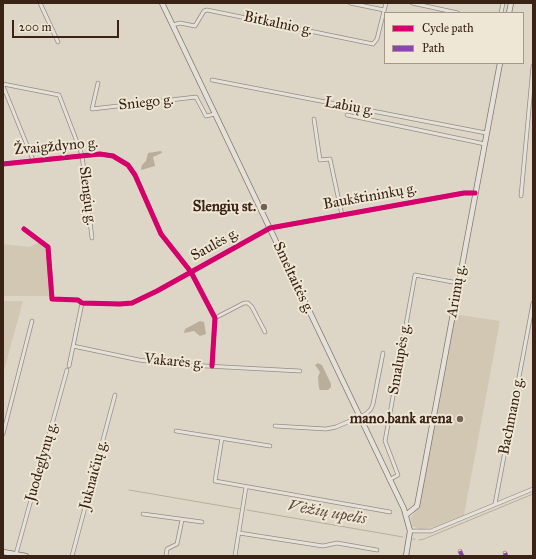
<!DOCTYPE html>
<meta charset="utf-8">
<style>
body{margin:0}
#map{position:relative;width:536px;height:559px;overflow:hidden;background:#ddd6c7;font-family:"IM FELL Great Primer",serif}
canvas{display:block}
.frame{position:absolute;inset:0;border:4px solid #3a2214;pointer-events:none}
.legend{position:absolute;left:384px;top:12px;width:140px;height:52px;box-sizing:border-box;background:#eee7d5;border:1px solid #a69888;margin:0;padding:5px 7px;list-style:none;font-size:12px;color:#3a2214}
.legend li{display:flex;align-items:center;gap:8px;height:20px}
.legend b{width:20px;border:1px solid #a69888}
.scale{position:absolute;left:12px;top:20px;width:107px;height:18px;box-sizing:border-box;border:2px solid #3a2214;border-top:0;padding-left:5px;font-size:12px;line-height:14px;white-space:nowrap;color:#3a2214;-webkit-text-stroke:3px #eee7d5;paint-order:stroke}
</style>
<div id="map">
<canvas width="536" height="559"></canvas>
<div class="frame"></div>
<ul class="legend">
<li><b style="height:5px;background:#d6006c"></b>Cycle path</li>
<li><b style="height:5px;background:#8e44ad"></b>Path</li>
</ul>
<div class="scale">200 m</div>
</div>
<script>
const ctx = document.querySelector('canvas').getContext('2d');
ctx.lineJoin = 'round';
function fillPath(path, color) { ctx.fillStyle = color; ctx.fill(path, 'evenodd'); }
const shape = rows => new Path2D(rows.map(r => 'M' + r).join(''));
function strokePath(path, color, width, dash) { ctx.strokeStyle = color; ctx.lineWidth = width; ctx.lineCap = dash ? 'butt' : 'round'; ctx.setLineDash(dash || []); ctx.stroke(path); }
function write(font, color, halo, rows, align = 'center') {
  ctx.font = font + ' "IM FELL Great Primer",serif'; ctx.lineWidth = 4; ctx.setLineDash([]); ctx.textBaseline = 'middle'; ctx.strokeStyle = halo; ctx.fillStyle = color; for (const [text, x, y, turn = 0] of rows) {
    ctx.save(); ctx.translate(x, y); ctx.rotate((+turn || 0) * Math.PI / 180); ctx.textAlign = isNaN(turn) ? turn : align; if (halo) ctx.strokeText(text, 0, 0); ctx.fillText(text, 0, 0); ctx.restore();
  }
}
const green = shape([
 [40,242,47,249,49,296,4,296,3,244,29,247],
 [3,301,23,301,3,374],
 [460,315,500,321,464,515,434,527,420,529,412,526,411,518,418,508,454,319,456,316]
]);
const water = shape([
 [161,151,162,153,153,157,155,166,141,170,142,165,146,161,148,153],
 [200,321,204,322,206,334,200,336,194,331,184,333,185,329],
 [318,363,322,365,331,384,331,387,328,390,320,390,319,388,318,377,320,372,315,365]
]);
const stream = shape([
 [129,490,240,509],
 [247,510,403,537],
 [413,539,415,539],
 [419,540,424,539,533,494]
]);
const minor = shape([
 [40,3,58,42],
 [350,3,384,10],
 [412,3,458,13],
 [501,13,503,3],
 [173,25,180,23,195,26,204,11,207,10,373,44,377,39,386,3],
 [212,80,486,133],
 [98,83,92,109,196,97,206,116,215,114],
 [3,84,59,95,82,155,92,238],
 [3,86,33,160],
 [347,115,485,144],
 [314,119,320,160,330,159,342,215],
 [3,164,100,154,113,156,128,165,135,175,161,234,191,272,215,318,212,366],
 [521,196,533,66],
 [24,229,48,247,52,299,78,300,82,303,120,304,132,303,157,291,270,228,464,193,475,193],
 [215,318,244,303,248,303,252,307,265,332],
 [73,346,139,360,168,364,300,371],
 [69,366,82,303],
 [275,426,326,429,336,427,366,414,371,409,373,404,383,353],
 [176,431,270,446],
 [3,434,32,321],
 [222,438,215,481,390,512],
 [389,480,398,475,385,441,415,275,458,283],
 [495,504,533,303],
 [143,514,202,522],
 [410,531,431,531,533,489],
 [239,533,323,546,337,543,377,550],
 [460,551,462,556],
 [505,553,506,556],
 [16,554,67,370],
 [72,556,115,395],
 [166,556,167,549,177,544,182,520],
 [235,556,246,487]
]);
const secondary = shape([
 [162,3,404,509,410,531,406,556],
 [509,13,511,3],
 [406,515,417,506,500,63],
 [3,552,26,556]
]);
const quiet = shape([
 [460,551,462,556],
 [505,553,506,556]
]);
const cycleway = shape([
 [3,164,100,154,113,156,128,165,135,175,161,234,191,272,215,318,212,366],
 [24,229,48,247,52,299,78,300,82,303,120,304,132,303,157,291,270,228,464,193,475,193]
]);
const markers = [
 [264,207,4,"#736153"],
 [460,419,4,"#736153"]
];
const streetNames = [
 ["Bitkalnio g.",278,24,12],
 ["Sniego g.",146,103,-6],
 ["Labių g.",349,107,11],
 ["Žvaigždyno g.",56,147,-5],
 ["Slengių g.",87,196,83],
 ["Baukštininkų g.",370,197,-10],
 ["Saulės g.",215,245,-29],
 ["Smeltaitės g.",293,278,65],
 ["Arimų g.",457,291,-80],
 ["Smalupės g.",400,359,-80],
 ["Vakarės g.",174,362,5],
 ["Bachmano g.",512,416,-79],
 ["Juodeglynų g.",42,462,-74],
 ["Juknaičių g.",94,475,-75]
];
const poiNames = [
 ["Slengių st.",256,207],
 ["mano.bank arena",452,419]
];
const waterNames = [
 ["Vėžių upelis",327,513,10]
];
fillPath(green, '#d1c7b3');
fillPath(water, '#baad99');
strokePath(stream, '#baad99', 1);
strokePath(minor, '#948d83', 4.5);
strokePath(secondary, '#7d756b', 6);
strokePath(minor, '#e5e1da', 3);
strokePath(secondary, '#e5e1da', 4.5);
strokePath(quiet, '#8e44ad', 4, [8, 4]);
strokePath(cycleway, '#d6006c', 5);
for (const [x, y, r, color] of markers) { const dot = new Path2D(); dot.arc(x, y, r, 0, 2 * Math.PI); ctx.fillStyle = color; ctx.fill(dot); strokePath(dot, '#eee7d5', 1.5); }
write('15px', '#3a2214', '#eee7d5', streetNames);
write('bold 15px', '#3a2214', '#eee7d5', poiNames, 'right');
write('italic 16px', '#624c3c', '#eee7d5', waterNames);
</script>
